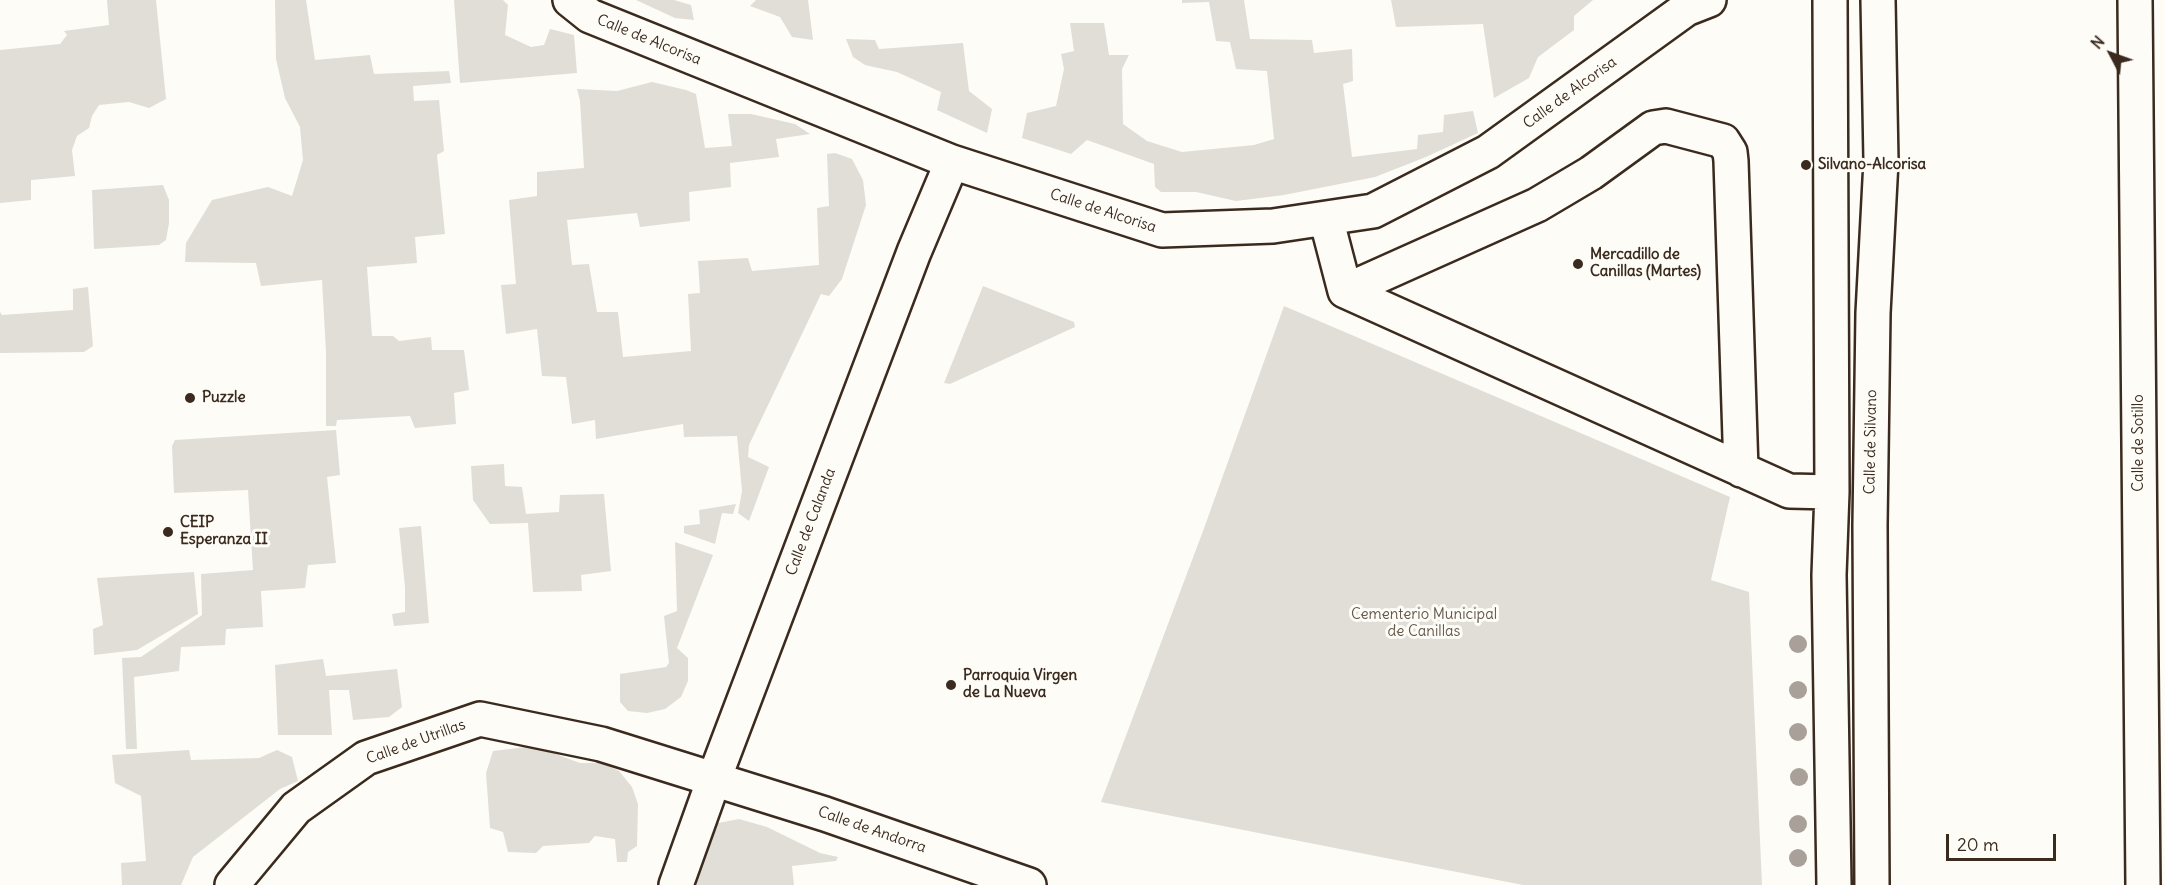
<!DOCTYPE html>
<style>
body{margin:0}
#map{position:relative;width:2165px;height:885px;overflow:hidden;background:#fdfcf7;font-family:Delius,sans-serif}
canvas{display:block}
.north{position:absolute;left:2081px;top:24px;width:60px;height:60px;-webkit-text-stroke:4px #fdfcf7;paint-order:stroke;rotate:311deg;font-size:16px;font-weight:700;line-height:24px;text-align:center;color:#3b2a1e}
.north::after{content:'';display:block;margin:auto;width:21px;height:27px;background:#3b2a1e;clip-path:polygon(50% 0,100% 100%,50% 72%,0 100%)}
.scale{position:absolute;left:1946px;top:834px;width:110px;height:27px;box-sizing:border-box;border:3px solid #3b2a1e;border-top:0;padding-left:8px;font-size:18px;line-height:21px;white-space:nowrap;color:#3b2a1e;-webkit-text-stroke:4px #fdfcf7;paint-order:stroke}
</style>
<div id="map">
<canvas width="2165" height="885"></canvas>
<div class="north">N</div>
<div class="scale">20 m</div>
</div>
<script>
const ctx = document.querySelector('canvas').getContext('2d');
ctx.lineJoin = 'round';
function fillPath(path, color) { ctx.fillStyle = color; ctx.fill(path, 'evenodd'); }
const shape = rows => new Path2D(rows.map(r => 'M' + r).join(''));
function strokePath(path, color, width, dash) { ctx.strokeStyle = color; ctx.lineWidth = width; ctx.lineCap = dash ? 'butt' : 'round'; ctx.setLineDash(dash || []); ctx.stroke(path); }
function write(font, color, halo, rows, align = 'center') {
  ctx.font = font + ' Delius,sans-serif'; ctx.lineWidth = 6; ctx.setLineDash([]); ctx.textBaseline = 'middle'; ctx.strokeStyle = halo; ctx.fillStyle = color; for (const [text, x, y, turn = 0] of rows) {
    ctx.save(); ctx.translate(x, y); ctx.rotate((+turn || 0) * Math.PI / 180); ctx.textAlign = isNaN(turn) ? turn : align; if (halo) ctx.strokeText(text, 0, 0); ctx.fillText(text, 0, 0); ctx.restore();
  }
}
const green = shape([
 [107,0,156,0,166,99,149,108,129,102,99,105,92,116,89,128,77,136,72,150,75,176,31,180,31,200,0,203,0,50,60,44,67,35,64,31,109,25],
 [275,0,306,0,315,60,370,55,374,74,449,71,451,83,413,86,414,101,439,100,444,151,437,155,445,234,415,237,417,263,367,267,372,336,393,336,399,341,431,337,432,350,464,350,469,390,454,393,456,424,415,428,410,416,337,420,336,426,326,426,326,352,322,280,261,286,256,263,185,262,186,243,212,200,268,187,292,196,303,160,300,127,285,98,276,59],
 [454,0,503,0,508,5,505,35,531,47,544,45,550,29,574,35,577,73,460,83],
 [636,0,674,0,691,5,694,20,675,18],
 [756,0,808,0,813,40,792,37,780,17,750,6],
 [1182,0,1244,0,1250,39,1312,40,1314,53,1352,49,1353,81,1343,84,1352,157,1417,149,1418,135,1443,132,1444,115,1473,111,1478,133,1426,157,1375,177,1284,195,1236,201,1196,192,1161,192,1155,187,1154,164,1087,140,1071,154,1022,138,1027,113,1056,106,1064,69,1061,54,1074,51,1070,23,1104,23,1109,55,1129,55,1122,69,1123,124,1147,141,1182,152,1254,145,1274,139,1267,71,1236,69,1230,42,1216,41,1209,2,1182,3],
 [1391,0,1593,0,1574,16,1574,30,1538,57,1529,78,1494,98,1483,24,1396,27],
 [846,39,875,40,879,49,963,43,969,91,992,109,987,133,937,110,941,92,897,72,865,65,853,57],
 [652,82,686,90,696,94,705,148,732,146,728,114,751,114,795,124,810,134,776,139,779,157,730,163,731,187,689,192,690,221,640,227,637,213,567,220,572,265,589,264,597,312,618,312,623,357,691,351,688,294,700,293,698,261,748,258,752,271,819,265,817,208,829,206,827,154,835,153,852,159,863,180,866,205,842,279,829,296,821,294,749,445,748,457,769,467,749,521,738,513,742,491,737,436,684,437,683,424,596,439,595,420,572,424,566,377,542,376,537,329,506,334,501,285,516,284,509,200,537,196,537,172,584,168,580,101,577,89,617,91],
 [163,185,169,200,169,223,166,240,159,245,94,249,92,190],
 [983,286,1074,322,1075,327,950,384,944,383],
 [88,287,93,346,84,352,0,353,0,312,2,315,73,310,73,289],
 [1284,306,1730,497,1711,580,1749,592,1762,885,1523,885,1101,802,1203,531],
 [336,430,340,475,327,477,336,563,308,565,305,588,261,591,263,627,226,629,225,645,181,647,179,671,134,677,137,749,126,749,122,658,141,657,202,615,201,574,253,570,248,490,174,493,172,446,175,440],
 [504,464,505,486,522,487,526,514,559,512,560,495,604,494,611,571,581,575,582,591,533,592,528,523,490,524,473,500,471,466],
 [736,504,733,514,722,513,715,544,684,533,684,526,700,524,699,510],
 [421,526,429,623,394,626,392,614,405,612,405,587,399,528],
 [675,542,713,555,677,648,688,658,688,681,681,697,665,709,647,713,628,711,620,702,620,674,666,667,669,663,664,616,677,611],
 [194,572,198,614,137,650,94,655,93,629,103,625,97,578],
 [323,659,326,676,397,669,402,707,389,717,353,720,349,690,329,690,332,735,278,735,275,665],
 [534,746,580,763,603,763,619,771,632,787,638,804,637,846,628,852,627,862,617,862,615,839,595,836,589,843,543,846,536,853,508,852,503,832,490,828,486,773,493,751],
 [189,750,191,760,259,758,277,750,292,757,298,781,280,789,193,857,181,885,122,885,121,863,146,861,141,796,115,783,112,755],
 [739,819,767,827,820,853,838,857,836,861,792,866,794,885,690,885,708,825]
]);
const minor = shape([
 [570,0,590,16,952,162,1162,230,1273,226,1373,211,1488,152,1686,9,1709,0],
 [1830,0,1832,492,1829,575,1834,885],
 [2135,0,2143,885],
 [1326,218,1345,291,1789,491,1832,492],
 [1345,291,1537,205,1591,173,1653,128,1666,126,1723,141,1730,152,1731,161,1741,470],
 [232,885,296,808,366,758,480,719,601,744,825,814,1029,885],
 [676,885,714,779,835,460,914,252,952,162],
 [1872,885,1870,525,1873,313,1881,161,1878,0]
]);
const trees = [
 [1798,644],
 [1798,690],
 [1798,732],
 [1799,777],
 [1798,824],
 [1798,858]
];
const markers = [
 [1806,165,6,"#3b2a1e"],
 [1578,264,6,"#3b2a1e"],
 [190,398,6,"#3b2a1e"],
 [168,532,6,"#3b2a1e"],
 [951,685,6,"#3b2a1e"]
];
const streetNames = [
 ["Calle de Alcorisa",649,40,22],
 ["Calle de Alcorisa",1570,93,-36],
 ["Calle de Alcorisa",1103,211,18],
 ["Calle de Silvano",1871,442,-89],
 ["Calle de Sotillo",2139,443,-90],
 ["Calle de Calanda",811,522,-69],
 ["Calle de Utrillas",416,742,-20],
 ["Calle de Andorra",872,830,19]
];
const poiNames = [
 ["Silvano-Alcorisa",1818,165],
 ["Mercadillo de",1590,255],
 ["Canillas (Martes)",1590,272],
 ["Puzzle",202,398],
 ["CEIP",180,523],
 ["Esperanza II",180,540],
 ["Parroquia Virgen",963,676],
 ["de La Nueva",963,693]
];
const parkNames = [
 ["Cementerio Municipal",1424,615],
 ["de Canillas",1424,632]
];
fillPath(green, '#e1ded7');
strokePath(minor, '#3b2a1e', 38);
strokePath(minor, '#fdfcf7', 33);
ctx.fillStyle = '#a9a199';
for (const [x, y] of trees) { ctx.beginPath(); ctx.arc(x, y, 9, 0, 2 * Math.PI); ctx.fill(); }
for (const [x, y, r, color] of markers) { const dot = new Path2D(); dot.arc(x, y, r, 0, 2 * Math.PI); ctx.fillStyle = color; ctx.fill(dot); strokePath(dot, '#fdfcf7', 2); }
write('15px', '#3b2a1e', '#fdfcf7', streetNames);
write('bold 15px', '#3b2a1e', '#fdfcf7', poiNames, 'left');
write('15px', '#64574c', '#fdfcf7', parkNames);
</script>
